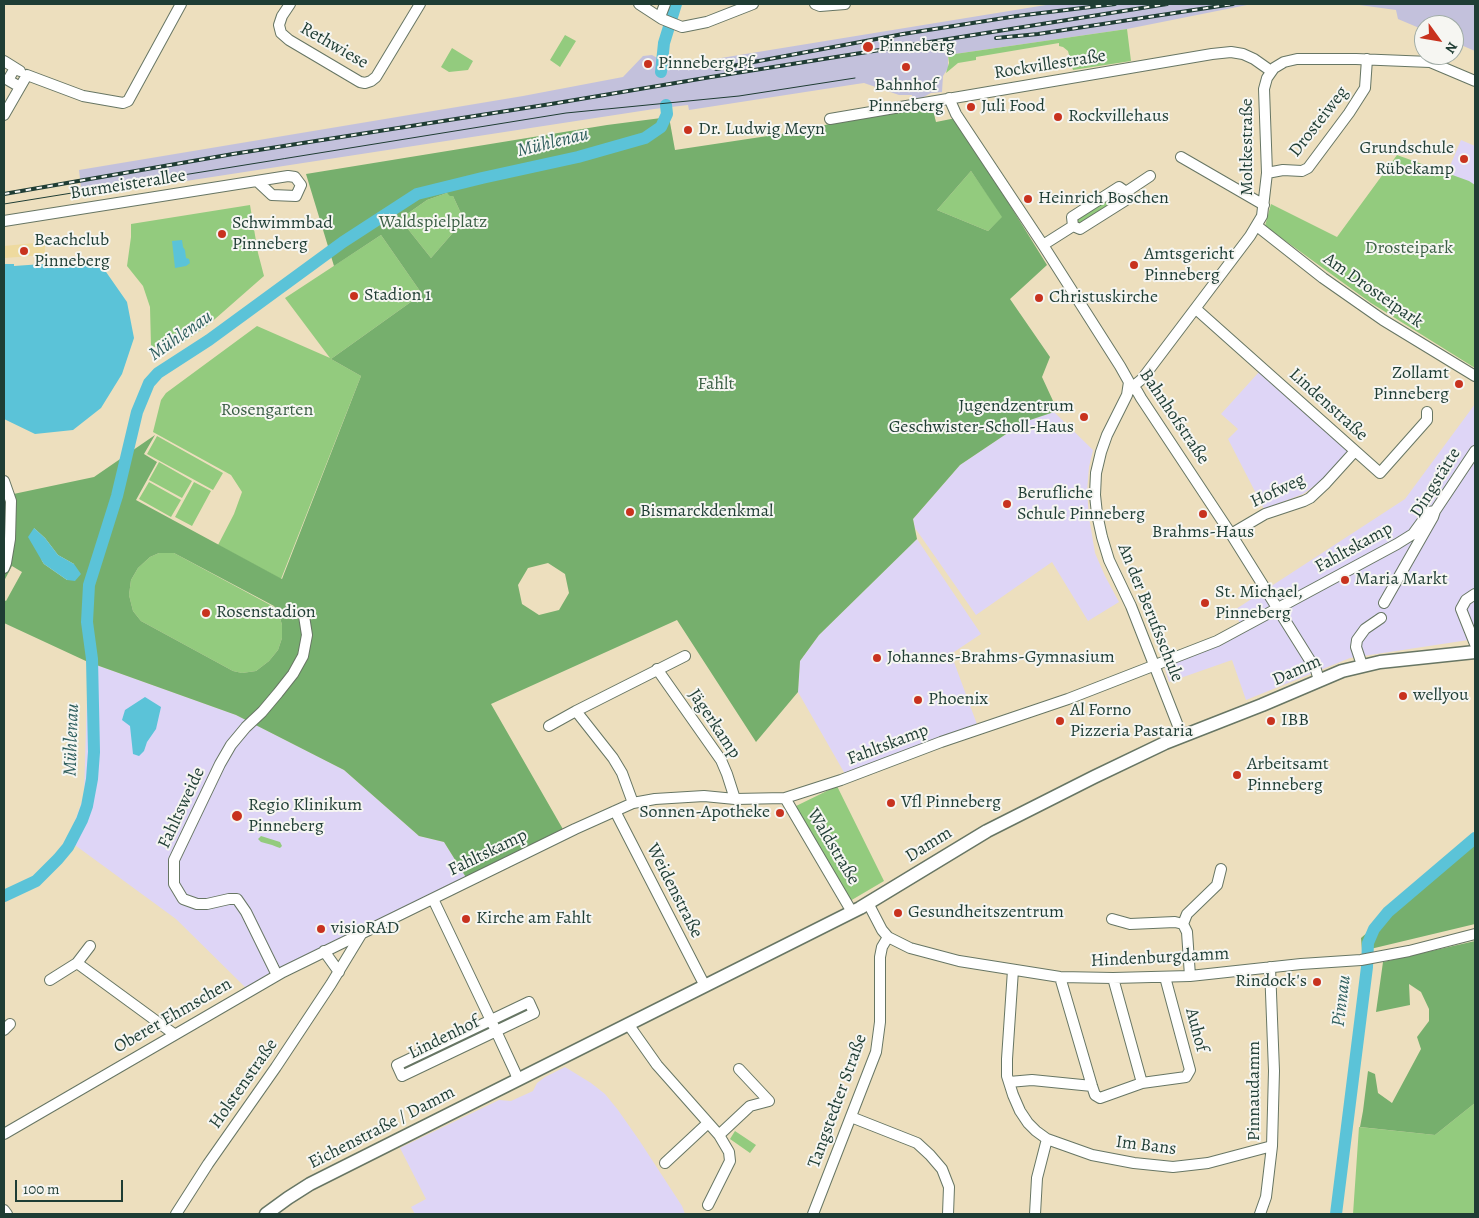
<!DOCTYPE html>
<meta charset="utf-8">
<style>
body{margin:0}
#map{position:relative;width:1479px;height:1218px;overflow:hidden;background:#eddfbe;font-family:Alegreya,serif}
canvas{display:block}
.frame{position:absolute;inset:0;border:5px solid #1f3d34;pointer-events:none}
.north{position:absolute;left:1414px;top:15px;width:50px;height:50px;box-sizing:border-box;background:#f6f6f2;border:1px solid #a0aca6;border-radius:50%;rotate:122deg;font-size:14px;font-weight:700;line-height:20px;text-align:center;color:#1f3d34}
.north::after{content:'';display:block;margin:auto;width:18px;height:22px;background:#c8321e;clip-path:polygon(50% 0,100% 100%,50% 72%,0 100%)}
.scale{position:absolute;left:15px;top:1180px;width:108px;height:22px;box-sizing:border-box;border:2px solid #1f3d34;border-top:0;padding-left:6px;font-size:15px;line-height:18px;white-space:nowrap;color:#1f3d34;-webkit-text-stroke:4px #f6f6f2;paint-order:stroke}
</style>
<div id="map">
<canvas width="1479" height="1218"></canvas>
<div class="frame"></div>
<div class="north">N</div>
<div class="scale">100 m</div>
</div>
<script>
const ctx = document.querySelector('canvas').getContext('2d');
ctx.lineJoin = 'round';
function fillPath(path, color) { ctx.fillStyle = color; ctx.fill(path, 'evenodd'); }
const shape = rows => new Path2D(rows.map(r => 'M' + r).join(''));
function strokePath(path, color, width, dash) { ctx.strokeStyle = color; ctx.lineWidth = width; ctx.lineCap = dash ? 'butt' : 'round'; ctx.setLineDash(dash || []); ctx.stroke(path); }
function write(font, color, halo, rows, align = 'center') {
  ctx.font = font + ' Alegreya,serif'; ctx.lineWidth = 4; ctx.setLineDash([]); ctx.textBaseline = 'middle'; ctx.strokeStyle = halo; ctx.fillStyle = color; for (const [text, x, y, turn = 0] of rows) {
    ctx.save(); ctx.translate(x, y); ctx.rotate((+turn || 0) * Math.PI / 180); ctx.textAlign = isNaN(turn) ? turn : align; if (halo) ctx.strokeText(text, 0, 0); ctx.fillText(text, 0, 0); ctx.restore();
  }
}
const built = shape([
 [1461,140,1475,146,1475,185,1447,173],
 [1259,372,1348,451,1320,482,1303,494,1264,509,1228,439,1238,429,1221,414],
 [1475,404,1475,639,1350,658,1246,700,1232,660,1169,682,1162,658,1206,642,1240,623,1233,611,1405,499],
 [1054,412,1093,450,1089,467,1087,491,1089,517,1095,553,1105,576,1119,602,1088,621,1052,562,976,615,915,528,913,519,960,465,1024,422],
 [917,539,981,634,951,654,978,727,845,774,798,692,800,661,819,635],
 [88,662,236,715,344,770,419,836,444,842,467,879,246,988,176,919,68,840,84,796],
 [565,1067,591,1083,605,1094,618,1110,639,1140,682,1206,685,1214,415,1214,411,1207,426,1199,400,1148,499,1100,511,1101,533,1091,537,1083,545,1077]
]);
const industrial = shape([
 [1052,4,1252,4,1127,29,948,55,948,68,943,76,942,92,931,93,914,102,912,95,899,95,864,83,857,84,689,110,688,105,654,109,82,197,79,170,523,96,623,77,643,56,652,55,672,66],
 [1352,4,1475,4,1475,51,1454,42,1454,25,1424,25,1424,30,1398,19,1396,10]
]);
const green = shape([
 [1127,29,1131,61,1073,70,1068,51,1063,47,1059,46,1059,43,976,57,976,60,958,63,946,73,949,63,948,55],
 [565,35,576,41,560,67,550,60],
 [452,48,473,61,468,70,449,72,441,67],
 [1397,155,1469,181,1475,185,1475,368,1371,303,1265,226,1271,204,1337,237],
 [971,171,1003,217,988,231,937,210],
 [1118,191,1124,197,1083,225,1076,223,1077,217],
 [447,193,453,196,464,220,431,258,400,219,427,200],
 [250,205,258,253,264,276,207,326,170,351,151,346,150,307,143,286,127,266,131,237,131,224],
 [381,235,422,294,331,359,361,376,281,579,218,545,234,514,242,492,231,475,153,432,161,400,166,393,257,326,330,358,285,298],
 [157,436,223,473,213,490,147,454],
 [159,462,192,481,182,498,149,480],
 [149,482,181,500,171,517,139,499],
 [194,482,211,491,192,526,175,517],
 [159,553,174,553,274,607,279,614,282,625,282,638,278,650,269,661,256,671,242,673,233,671,141,621,133,611,129,595,131,580,138,568,150,557],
 [837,786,884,881,850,901,794,807],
 [261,836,280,842,282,846,280,848,277,847,272,845,261,842,258,839],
 [1475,1103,1475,1214,1353,1214,1359,1127,1435,1135],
 [735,1131,756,1145,750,1153,730,1139]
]);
const forest = shape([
 [914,105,926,110,933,110,936,122,956,118,1047,265,1010,299,1050,357,1042,377,1054,403,1054,412,1024,422,960,465,913,519,917,539,819,635,800,661,798,692,756,742,677,620,491,704,564,831,467,879,444,842,419,836,344,770,236,715,88,662,4,623,4,600,6,601,22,572,12,566,4,581,4,496,94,477,155,435,144,454,157,462,136,500,282,579,361,376,331,359,422,294,381,235,334,266,306,174,607,125,669,117,675,150,794,132],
 [971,171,1002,217,988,231,937,210],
 [447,193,450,196,453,196,464,220,431,258,400,219,427,200],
 [34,528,45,538,58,555,74,564,67,580,44,564,42,561],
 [159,553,174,553,274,606,279,614,282,625,282,638,278,650,269,661,256,671,242,673,233,671,141,621,133,611,129,595,131,580,138,568,150,557],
 [548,563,565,574,569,593,559,610,539,615,522,604,518,585,528,568],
 [1474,845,1475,846,1475,924,1362,951,1361,938,1402,902],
 [1475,941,1475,1103,1435,1135,1360,1127,1363,1111,1368,1071,1375,1074,1378,1093,1392,1103,1421,1049,1417,1037,1429,1021,1429,1009,1421,992,1409,984,1410,1005,1376,1012,1383,962]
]);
const sand = shape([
 [45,242,45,255,4,258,4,246]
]);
const water = shape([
 [182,240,183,247,185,250,186,258,189,259,190,263,186,266,175,268,172,241],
 [71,262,104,269,127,302,134,338,122,374,101,408,73,430,35,434,4,419,4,264,14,264,14,266],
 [34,528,45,538,58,555,74,564,81,574,75,581,67,580,44,564,42,561,28,537],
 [145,697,161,707,156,729,147,742,144,751,139,756,133,754,130,726,122,720,125,710]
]);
const river = shape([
 [661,72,664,43,676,4],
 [4,896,36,881,58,859,68,847,82,820,87,806,92,779,94,752,92,659,87,622,89,585,117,496,137,412,149,383,158,373,209,340,343,242,417,194,482,178,578,157,645,138,661,127,667,114,666,105],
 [1336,1214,1367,967,1368,943,1374,929,1388,912,1475,838]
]);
const minor = shape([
 [290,4,282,16,279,25,281,33,289,40,360,82,365,83,371,81,376,77,420,4],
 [639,4,662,19,682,27,707,22,753,4],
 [815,4,820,6,845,4],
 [660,17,665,4],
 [4,61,20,71],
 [15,68,8,80,20,87],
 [949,98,956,114,1043,245,1120,366,1129,382,1127,395,1107,435,1101,452,1096,473,1095,495,1097,514,1102,537,1109,560,1131,606,1182,736],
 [4,115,27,75,83,96,123,103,128,101,181,4],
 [830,119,1212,54,1231,52,1243,54,1254,59,1271,71],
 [1181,157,1264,205],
 [1267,173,1283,170,1302,171,1308,168,1349,113,1365,88,1367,59],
 [1126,192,1150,176],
 [4,221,288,176,295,177,301,185,296,196,272,195,257,181],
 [1073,226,1072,217,1119,187,1126,192],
 [1073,226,1080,229,1126,200,1126,192],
 [1257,226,1323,278,1383,320,1475,376],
 [1043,245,1073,226],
 [1196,309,1380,473,1427,420,1427,412],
 [1129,387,1136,384,1142,379,1250,236,1262,216,1267,173,1264,89,1267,78,1274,68,1284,62,1297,59,1356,59,1430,62,1475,81],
 [1129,387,1137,391,1141,398,1231,534,1316,670,1319,680],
 [4,481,11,501,10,539,6,563,4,568],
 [1231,534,1265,514,1304,501,1310,498,1326,483,1355,451],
 [1475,594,1466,600,1461,609,1475,644],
 [1384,603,1433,517,1435,511,1475,451],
 [1362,665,1356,647,1357,640,1365,629,1381,618],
 [657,669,721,760,727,774,735,799],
 [576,711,613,758,622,773,633,803],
 [549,726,576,711,685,656],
 [785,798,852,912],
 [615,811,705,986],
 [433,899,496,1031,515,1072,518,1080],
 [868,903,882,930,888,937,910,948,959,961,1060,977,1113,978,1190,976,1301,964,1361,960,1409,951,1475,934],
 [1112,919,1130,924,1175,922,1183,924,1187,932,1190,976],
 [1183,924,1187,914,1217,885,1221,869],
 [324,951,339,972],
 [77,963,174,1034],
 [1013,970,1007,1059,1007,1076,1013,1095,1020,1111,1028,1123,1036,1131,1047,1139,1092,1155,1134,1163,1173,1167,1208,1163,1272,1146],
 [277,975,246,912,237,899,229,899,207,904,197,904,183,899,174,884,174,860,220,764,231,745,246,727,262,712,278,693,293,674,303,656,307,635,304,616],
 [1060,977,1092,1086,1095,1095,1100,1098,1142,1083,1186,1077,1190,1070,1165,977],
 [1113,978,1142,1083],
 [50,980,77,963,90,946],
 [529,1002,534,1013,402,1076,397,1065,529,1002],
 [628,1024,657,1065,719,1135,729,1152,730,1161,708,1205],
 [4,1030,10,1024],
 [1009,1082,1032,1080,1092,1086],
 [851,1117,917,1143,930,1155,942,1169,949,1187,948,1214],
 [4,1134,283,972,575,829,633,803,655,799,704,796,735,799,785,798,841,780,941,742,1068,699,1217,641,1397,544,1413,534,1429,512,1435,511],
 [719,1135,750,1106,769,1101,739,1069],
 [665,1163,708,1123],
 [4,1210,7,1214],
 [176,1214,208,1164,276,1067,331,984,362,933],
 [813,1214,876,1052,880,1022,880,957,882,947,888,937],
 [1035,1214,1037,1178,1047,1139],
 [1260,1214,1266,1197,1272,1146,1274,1071,1270,967]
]);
const major = shape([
 [266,1214,288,1198,310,1184,860,908,987,831,1094,777,1165,743,1262,705,1342,671,1380,662,1475,652]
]);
const tram = shape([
 [4,204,566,113,739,96,855,78]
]);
const rail = shape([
 [996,38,1038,34,1233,4],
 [716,69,903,34,1017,16,1115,4],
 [4,194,233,154,551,104,711,77,1167,4]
]);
const markers = [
 [868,47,6,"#c8321e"],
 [648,64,5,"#c8321e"],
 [906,67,5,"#c8321e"],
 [971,107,5,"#c8321e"],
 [1058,117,5,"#c8321e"],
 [688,130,5,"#c8321e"],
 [1464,159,5,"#c8321e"],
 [1028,199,5,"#c8321e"],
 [222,234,5,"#c8321e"],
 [24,251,5,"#c8321e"],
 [1134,265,5,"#c8321e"],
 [354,296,5,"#c8321e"],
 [1039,298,5,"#c8321e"],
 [1459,384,5,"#c8321e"],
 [1084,417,5,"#c8321e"],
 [1007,504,5,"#c8321e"],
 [630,512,5,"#c8321e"],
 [1203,514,5,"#c8321e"],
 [1345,580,5,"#c8321e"],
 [1205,603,5,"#c8321e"],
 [206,613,5,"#c8321e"],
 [877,658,5,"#c8321e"],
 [1403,696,5,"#c8321e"],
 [918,700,5,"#c8321e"],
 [1060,721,5,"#c8321e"],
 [1271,721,5,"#c8321e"],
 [1237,775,5,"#c8321e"],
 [891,803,5,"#c8321e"],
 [780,813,5,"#c8321e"],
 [237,816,6,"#c8321e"],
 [898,913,5,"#c8321e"],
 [466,919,5,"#c8321e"],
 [321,929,5,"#c8321e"],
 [1317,982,5,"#c8321e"]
];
const streetNames = [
 ["Rethwiese",334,46,30],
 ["Rockvillestraße",1050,65,-9],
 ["Drosteiweg",1319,122,-52],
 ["Moltkestraße",1248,147,-90],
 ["Burmeisterallee",128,185,-9],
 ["Am Drosteipark",1373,291,35],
 ["Lindenstraße",1328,405,42],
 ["Bahnhofstraße",1174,417,56],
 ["Dingstätte",1436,483,-58],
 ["Hofweg",1278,491,-25],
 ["Fahltskamp",1354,548,-29],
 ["An der Berufsschule",1150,613,68],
 ["Damm",1297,671,-24],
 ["Jägerkamp",714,724,56],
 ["Fahltskamp",888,745,-21],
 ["Fahltsweide",182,808,-65],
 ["Damm",929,845,-32],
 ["Waldstraße",833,847,59],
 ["Fahltskamp",488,853,-26],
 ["Weidenstraße",674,891,63],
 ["Hindenburgdamm",1160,958,-3],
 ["Oberer Ehmschen",173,1016,-30],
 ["Auhof",1196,1030,75],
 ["Lindenhof",444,1038,-26],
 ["Holstenstraße",244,1084,-55],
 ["Pinnaudamm",1255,1091,-90],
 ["Tangstedter Straße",838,1101,-70],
 ["Eichenstraße / Damm",382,1128,-27],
 ["Im Bans",1146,1146,7]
];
const poiNames = [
 ["Pinneberg",879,47],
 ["Pinneberg Pf",658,64],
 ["Bahnhof",906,86,"center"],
 ["Pinneberg",906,107,"center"],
 ["Juli Food",981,107],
 ["Rockvillehaus",1068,117],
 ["Dr. Ludwig Meyn",698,130],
 ["Grundschule",1454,149,"right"],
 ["Rübekamp",1454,170,"right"],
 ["Heinrich Boschen",1038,199],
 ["Schwimmbad",232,224],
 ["Pinneberg",232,245],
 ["Beachclub",34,241],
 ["Pinneberg",34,262],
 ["Amtsgericht",1144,255],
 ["Pinneberg",1144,276],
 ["Stadion 1",364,296],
 ["Christuskirche",1049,298],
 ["Zollamt",1449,374,"right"],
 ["Pinneberg",1449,395,"right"],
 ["Jugendzentrum",1074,407,"right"],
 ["Geschwister-Scholl-Haus",1074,428,"right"],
 ["Berufliche",1017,494],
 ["Schule Pinneberg",1017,515],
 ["Bismarckdenkmal",640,512],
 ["Brahms-Haus",1203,533,"center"],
 ["Maria Markt",1355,580],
 ["St. Michael,",1215,593],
 ["Pinneberg",1215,614],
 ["Rosenstadion",216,613],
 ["Johannes-Brahms-Gymnasium",887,658],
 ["wellyou",1413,696],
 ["Phoenix",928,700],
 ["Al Forno",1070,711],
 ["Pizzeria Pastaria",1070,732],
 ["IBB",1281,721],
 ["Arbeitsamt",1247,765],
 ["Pinneberg",1247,786],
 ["Vfl Pinneberg",901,803],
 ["Regio Klinikum",248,806],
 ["Pinneberg",248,827],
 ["Sonnen-Apotheke",770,813,"right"],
 ["Gesundheitszentrum",908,913],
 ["Kirche am Fahlt",476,919],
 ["visioRAD",331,929],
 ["Rindock's",1307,982,"right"]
];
const parkNames = [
 ["Waldspielplatz",433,223],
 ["Drosteipark",1409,249],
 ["Fahlt",716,385],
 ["Rosengarten",267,411]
];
const waterNames = [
 ["Mühlenau",553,143,-14],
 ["Mühlenau",181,336,-35],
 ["Mühlenau",72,740,-88],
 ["Pinnau",1342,1001,-83]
];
fillPath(built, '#ded5f6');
fillPath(industrial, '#c3c1dc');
fillPath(green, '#93cb7e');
fillPath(forest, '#76af6d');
fillPath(sand, '#eeda9e');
fillPath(water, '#5bc3d8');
strokePath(river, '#5bc3d8', 12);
strokePath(minor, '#677664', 12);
strokePath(major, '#677664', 15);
strokePath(minor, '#fff', 10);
strokePath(major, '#fff', 12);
strokePath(tram, '#1f3d34', 1);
strokePath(rail, '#1f3d34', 4);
strokePath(rail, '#f6f6f2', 2, [5.5]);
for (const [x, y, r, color] of markers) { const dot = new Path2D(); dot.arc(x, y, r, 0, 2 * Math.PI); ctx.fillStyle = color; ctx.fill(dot); strokePath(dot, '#f6f6f2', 2); }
write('18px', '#1f3d34', '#f6f6f2', streetNames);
write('18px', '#1f3d34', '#f6f6f2', poiNames, 'left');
write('18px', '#3c6046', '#f6f6f2', parkNames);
write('italic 19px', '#2e5e5d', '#f6f6f2', waterNames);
</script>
